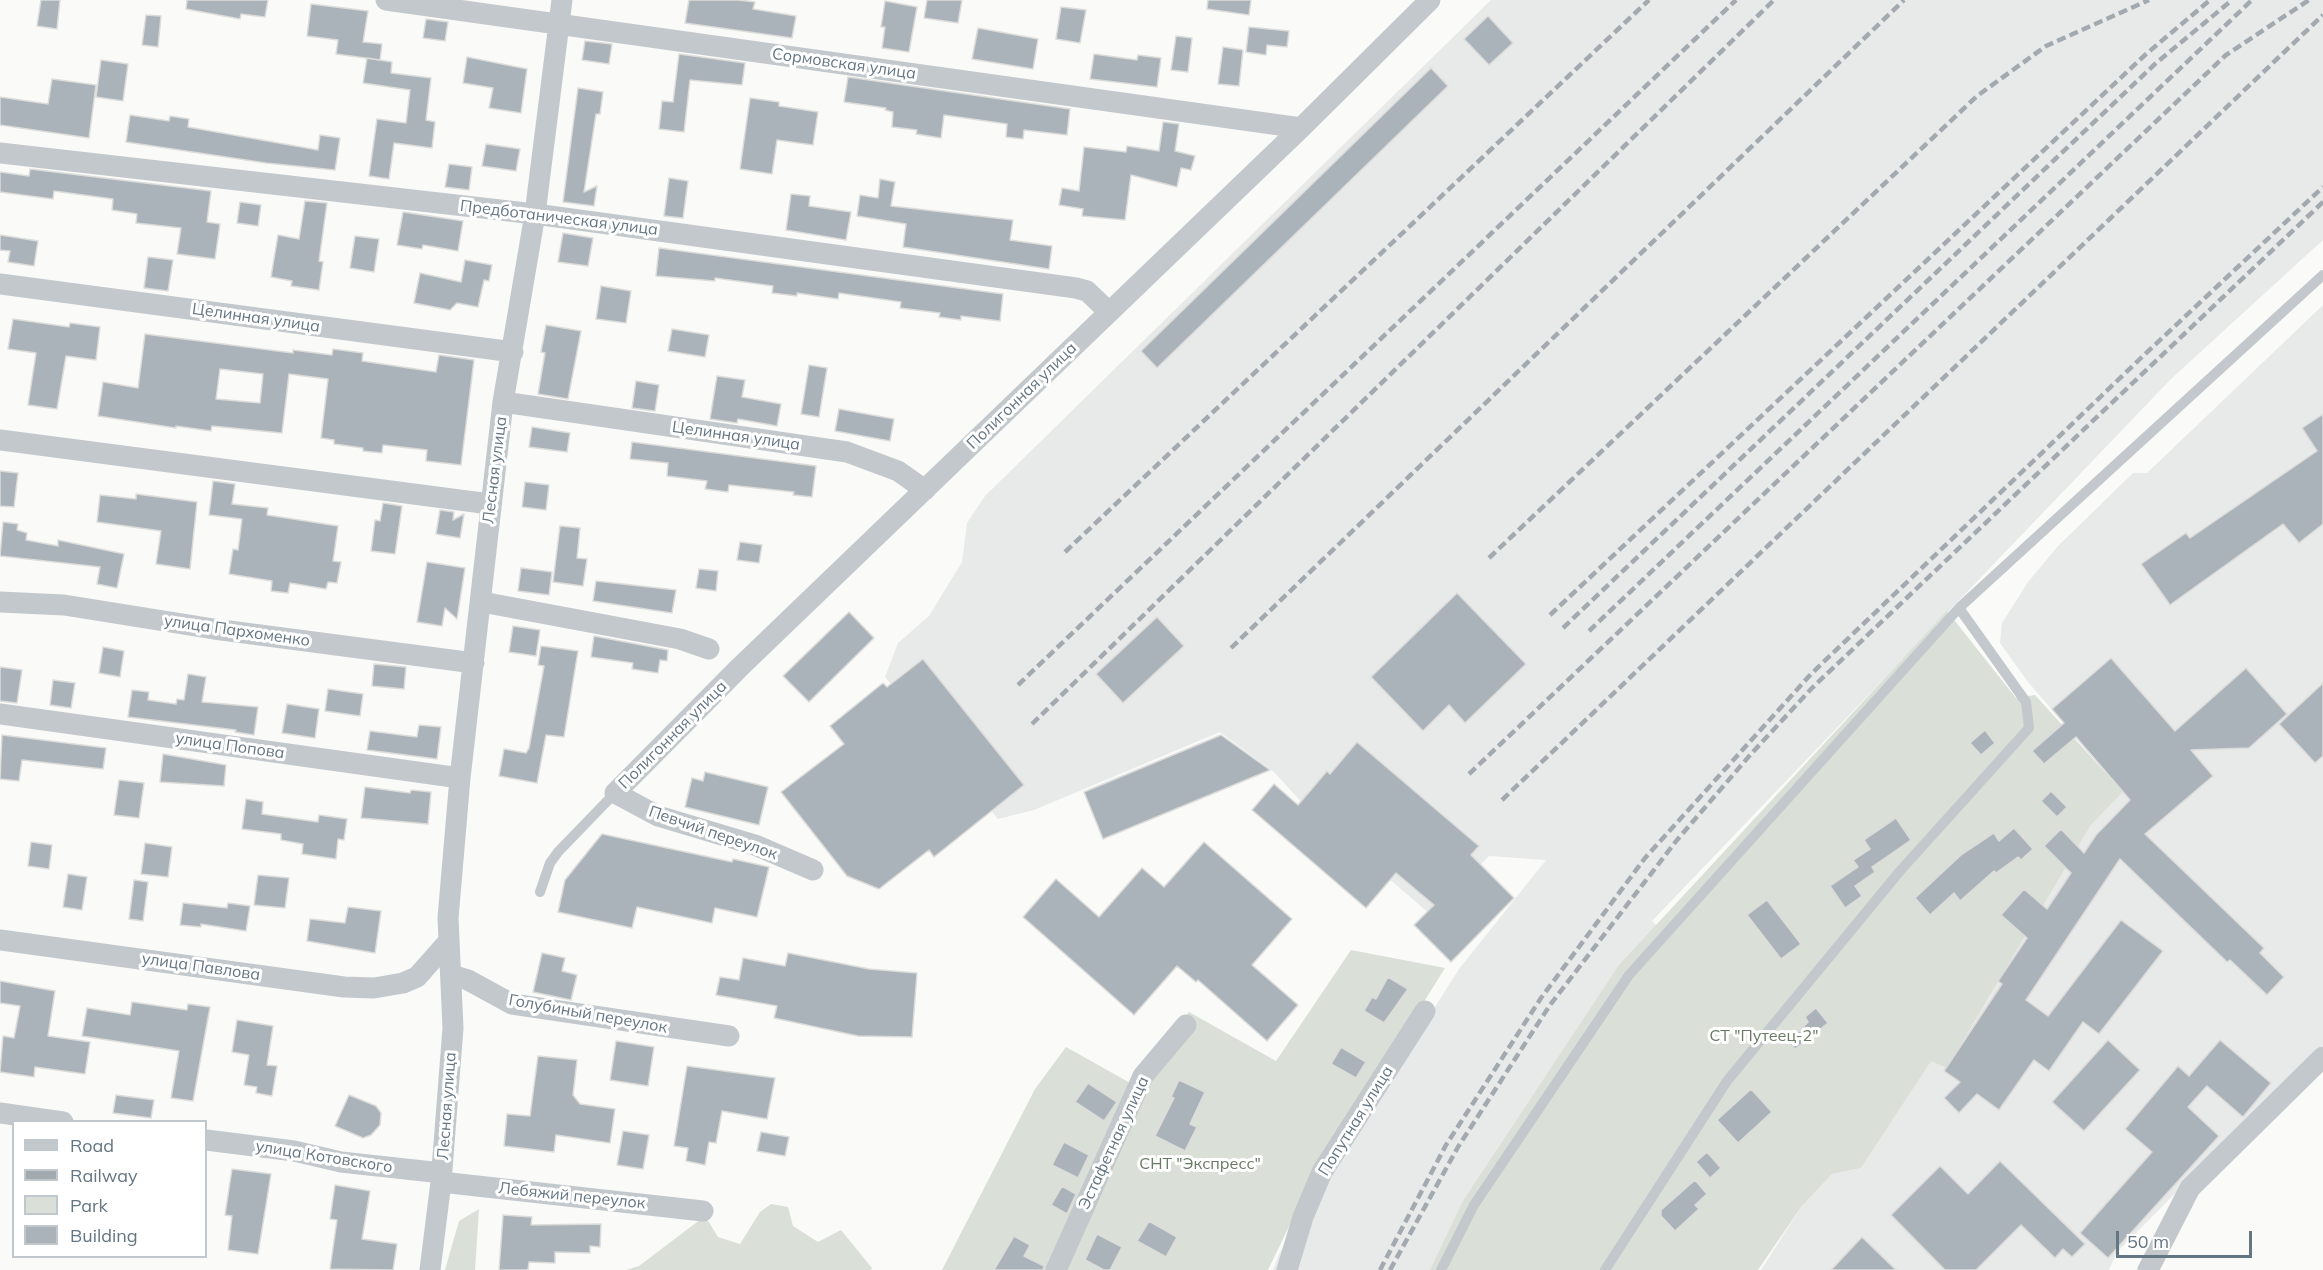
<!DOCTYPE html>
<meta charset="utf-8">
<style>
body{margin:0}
#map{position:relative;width:2323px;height:1270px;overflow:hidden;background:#fafaf8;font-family:Mulish,sans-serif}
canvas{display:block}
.legend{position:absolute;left:12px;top:1120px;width:195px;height:138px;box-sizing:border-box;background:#fff;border:2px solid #c1c8cd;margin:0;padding:8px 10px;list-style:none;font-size:18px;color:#657683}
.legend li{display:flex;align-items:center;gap:12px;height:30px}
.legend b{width:30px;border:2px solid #c1c8cd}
.scale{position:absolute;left:2116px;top:1231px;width:136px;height:27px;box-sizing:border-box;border:3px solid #657683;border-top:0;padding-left:8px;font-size:18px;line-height:21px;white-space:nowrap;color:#657683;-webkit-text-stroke:4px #fff;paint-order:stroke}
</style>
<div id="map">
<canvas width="2323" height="1270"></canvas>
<ul class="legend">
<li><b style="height:8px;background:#c3c8cc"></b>Road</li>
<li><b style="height:8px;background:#a2aab0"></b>Railway</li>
<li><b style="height:16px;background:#dadfd7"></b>Park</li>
<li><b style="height:16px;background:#aab3b9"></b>Building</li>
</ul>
<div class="scale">50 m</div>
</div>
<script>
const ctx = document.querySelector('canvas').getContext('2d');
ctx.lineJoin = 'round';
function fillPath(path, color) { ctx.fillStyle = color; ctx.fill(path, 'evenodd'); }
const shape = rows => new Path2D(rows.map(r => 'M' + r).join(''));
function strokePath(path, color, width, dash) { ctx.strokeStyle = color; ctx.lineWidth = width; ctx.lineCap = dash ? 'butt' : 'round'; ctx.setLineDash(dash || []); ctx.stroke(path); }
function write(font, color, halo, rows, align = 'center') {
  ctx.font = font + ' Mulish,sans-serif'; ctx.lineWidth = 6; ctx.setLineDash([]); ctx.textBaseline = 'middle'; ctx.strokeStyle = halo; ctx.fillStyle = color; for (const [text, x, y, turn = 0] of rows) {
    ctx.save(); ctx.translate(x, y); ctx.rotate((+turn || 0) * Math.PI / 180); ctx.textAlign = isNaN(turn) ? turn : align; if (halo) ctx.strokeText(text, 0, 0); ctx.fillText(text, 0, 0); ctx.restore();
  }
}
const built = shape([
 [1491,0,2323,0,2323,240,2171,379,1652,921,1678,946,1470,1270,1273,1270,1279,1254,1459,969,1546,860,1489,856,1431,915,1305,806,1274,772,1220,732,1034,810,998,819,885,677,898,643,929,616,962,562,967,523,985,496],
 [2323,305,2323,1045,2117,1252,2109,1270,1761,1270,1801,1207,1832,1174,1861,1168,1931,1060,1947,1068,2091,825,2123,792,2028,682,2000,643,2002,623,2028,582,2058,546,2133,473,2147,473]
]);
const green = shape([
 [1947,611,2016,698,2035,695,2123,792,2091,825,1947,1068,1931,1061,1861,1168,1832,1174,1801,1207,1758,1270,1430,1270,1463,1201,1619,965],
 [1351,950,1445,968,1307,1189,1268,1270,942,1270,1035,1089,1066,1047,1132,1084,1165,1046,1189,1012,1276,1061],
 [771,1204,788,1207,793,1226,818,1242,841,1230,872,1268,871,1270,626,1270,639,1266,705,1216,718,1237,740,1244,760,1212],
 [479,1209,475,1270,445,1270,459,1221]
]);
const building = shape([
 [41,0,60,0,57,29,37,26,41,0],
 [187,0,268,0,265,17,241,14,240,19,186,9,187,0],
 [689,0,738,0,755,2,753,9,796,16,792,38,685,23,689,0],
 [927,0,962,0,958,23,924,18,927,0],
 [1208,0,1251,0,1249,15,1207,9,1208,0],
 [885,1,917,7,909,52,882,48,885,27,881,27,885,1],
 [311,4,368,11,363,42,382,44,380,60,336,54,338,40,307,36,311,4],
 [1061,7,1086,10,1080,43,1056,39,1061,7],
 [146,15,161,16,158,47,142,45,146,15],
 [1488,16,1513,43,1489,65,1464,39,1488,16],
 [426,19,448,22,445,41,423,38,426,19],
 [1249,27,1289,31,1287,47,1267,45,1266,55,1246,52,1249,27],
 [978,28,1038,39,1033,69,972,59,978,28],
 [1176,36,1192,38,1188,72,1171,70,1176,36],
 [585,41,612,44,609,64,582,60,585,41],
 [1223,47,1243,50,1239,86,1218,84,1223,47],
 [679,54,745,63,742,85,690,80,684,132,659,129,662,101,673,102,679,54],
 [1094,54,1137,60,1138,55,1161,58,1157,87,1090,79,1094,54],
 [467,57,527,69,521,113,489,108,493,88,463,83,467,57],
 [367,58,392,62,391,73,431,78,426,120,435,122,432,148,394,143,389,179,369,176,377,119,406,123,410,90,363,83,367,58],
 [101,60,128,64,123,101,96,97,101,60],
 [1431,68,1448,86,1157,368,1141,351,1431,68],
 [848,77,1070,109,1067,135,1024,130,1023,139,1006,137,1007,124,944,115,941,138,916,134,917,130,892,127,893,112,885,110,886,108,844,102,848,77],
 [52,79,96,85,89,138,0,125,0,97,48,104,52,79],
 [578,88,603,92,600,114,596,114,584,192,597,186,594,206,563,202,578,88],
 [750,98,779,102,779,106,818,112,813,145,777,140,772,174,740,169,750,98],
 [130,115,169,121,170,116,189,119,188,127,318,150,320,135,340,138,335,170,266,163,126,142,130,115],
 [1163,122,1179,124,1175,151,1195,156,1191,170,1181,168,1177,187,1131,175,1125,220,1082,216,1083,209,1059,205,1062,188,1079,191,1084,147,1126,152,1127,146,1159,151,1163,122],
 [486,144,520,149,516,171,482,166,486,144],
 [449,164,472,167,469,190,445,187,449,164],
 [30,169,211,191,207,222,220,224,215,259,177,254,181,228,136,223,137,214,112,210,113,199,54,191,53,199,0,192,0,172,29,176,30,169],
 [669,178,688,181,683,218,664,216,669,178],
 [880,179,895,182,891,206,1013,220,1010,240,1052,246,1049,269,903,247,906,224,857,216,860,195,878,198,880,179],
 [791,194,810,196,809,206,851,212,846,240,786,230,791,194],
 [305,201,327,203,319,261,323,262,319,290,291,286,292,281,271,277,278,235,299,239,305,201],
 [240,202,261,205,258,226,237,223,240,202],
 [403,212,463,221,458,251,423,245,422,249,397,245,403,212],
 [563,233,593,238,588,266,558,262,563,233],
 [0,235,38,241,34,266,8,262,10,251,0,250,0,235],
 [355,236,379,239,374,272,350,268,355,236],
 [659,248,1003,294,1000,321,961,316,961,320,939,317,940,313,900,308,901,302,839,293,838,299,797,293,797,296,772,293,773,286,715,278,715,281,656,276,659,248],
 [148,257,173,260,168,291,144,288,148,257],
 [465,260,492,265,489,281,484,280,478,307,457,303,450,310,414,303,420,273,461,282,465,260],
 [601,286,631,291,626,323,596,319,601,286],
 [13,319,69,327,70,323,100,327,96,360,66,356,57,409,28,405,36,353,8,349,13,319],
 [546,325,581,331,568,399,538,394,545,353,541,352,546,325],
 [672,329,709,335,705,357,668,351,672,329],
 [145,334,293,353,293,350,332,355,333,349,363,353,362,361,436,372,439,355,474,360,461,465,426,461,427,450,383,445,382,453,363,451,363,448,334,444,334,440,321,438,328,379,289,374,282,433,212,426,211,431,176,426,176,428,98,416,103,382,138,388,145,334],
 [220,369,263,374,260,403,216,399,220,369],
 [809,365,827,368,819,417,801,414,809,365],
 [717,376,745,380,742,397,781,404,777,426,738,419,737,423,710,419,717,376],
 [636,381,659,385,655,411,632,408,636,381],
 [839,409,894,419,890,441,835,431,839,409],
 [2323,414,2323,524,2299,543,2283,524,2170,605,2141,564,2186,533,2190,538,2317,451,2302,428,2323,414],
 [532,427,570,433,567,452,529,447,532,427],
 [632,442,816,466,812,497,793,495,794,492,729,485,728,492,705,489,707,481,667,476,668,463,630,459,632,442],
 [0,471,18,473,14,507,0,506,0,471],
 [213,481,235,484,232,504,268,508,267,515,338,526,333,561,341,562,337,583,328,582,326,589,290,583,288,593,271,591,272,581,229,574,233,549,238,550,242,519,209,515,213,481],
 [525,482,549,485,546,510,522,507,525,482],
 [136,494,197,502,190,569,156,564,161,531,97,522,100,495,136,499,136,494],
 [383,503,402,506,395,554,371,551,375,520,380,521,383,503],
 [440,510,454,512,453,520,464,514,460,538,436,534,440,510],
 [3,522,18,524,17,530,27,533,26,540,58,546,58,540,124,554,117,588,97,584,100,567,0,556,3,522],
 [560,526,580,528,577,558,587,559,583,586,553,582,560,526],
 [740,542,762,545,759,563,737,560,740,542],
 [427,562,465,568,457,619,445,608,442,626,417,622,427,562],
 [521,568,552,572,549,595,518,591,521,568],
 [699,569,718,571,716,591,696,588,699,569],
 [596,581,676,590,672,613,593,601,596,581],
 [1457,593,1526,664,1465,723,1449,705,1423,731,1371,677,1457,593],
 [849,612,874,638,809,702,783,676,849,612],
 [1157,617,1184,646,1123,703,1096,674,1157,617],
 [513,626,540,630,536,656,509,652,513,626],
 [594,636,668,650,667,661,660,660,658,673,632,669,633,663,591,657,594,636],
 [541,646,578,651,564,737,546,735,537,783,499,776,504,749,526,753,529,748,544,666,538,665,541,646],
 [103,647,124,651,120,677,99,673,103,647],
 [2111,658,2175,731,2246,668,2287,714,2249,748,2191,750,2213,776,2145,834,2264,948,2260,953,2284,977,2267,995,2230,960,2227,962,2120,859,2026,1000,2048,1016,2121,920,2163,951,2099,1034,2083,1022,2049,1071,2034,1060,1999,1110,1977,1094,1959,1113,1944,1098,1960,1082,1944,1071,2002,984,1998,981,2027,938,2001,915,2024,889,2047,909,2071,873,2044,846,2061,829,2084,853,2096,835,2130,800,2076,737,2044,764,2032,751,2064,723,2052,709,2111,658],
 [923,659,1024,785,934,857,929,850,879,889,847,876,781,792,844,744,830,726,883,683,887,687,923,659],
 [374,664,406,667,404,689,372,686,374,664],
 [0,667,22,670,17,703,0,701,0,667],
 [188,674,206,677,202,702,258,707,254,735,235,732,236,730,128,717,132,690,149,692,148,700,176,704,177,699,184,700,188,674],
 [53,680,75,683,71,708,50,705,53,680],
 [2323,683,2323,756,2315,763,2279,724,2323,683],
 [328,689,363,694,360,716,325,711,328,689],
 [287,704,319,709,315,738,282,733,287,704],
 [419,725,441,727,437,759,367,750,370,731,417,737,419,725],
 [1985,730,1995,743,1981,755,1970,743,1985,730],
 [2,735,106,748,103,769,22,760,19,781,0,779,2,735],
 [1221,735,1270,770,1103,839,1084,792,1221,735],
 [1357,742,1479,846,1471,855,1514,898,1451,962,1414,925,1434,905,1396,873,1366,908,1252,810,1274,784,1298,805,1327,771,1330,774,1357,742],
 [163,754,226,765,224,786,160,782,163,754],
 [705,772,768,787,759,825,685,807,692,778,703,781,705,772],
 [119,780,144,783,139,818,114,815,119,780],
 [365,787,410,793,411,790,431,792,428,824,361,818,365,787],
 [2051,791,2067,807,2057,817,2041,801,2051,791],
 [246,799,263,802,262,814,318,822,319,815,347,819,344,840,338,839,336,859,302,854,303,844,281,840,281,834,242,829,246,799],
 [1896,818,1911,840,1872,867,1875,872,1855,886,1862,896,1845,908,1830,886,1858,867,1853,860,1870,849,1864,840,1896,818],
 [2014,828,2033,849,2021,860,2018,857,1996,873,1994,871,1960,901,1954,893,1930,915,1915,898,1961,855,1994,833,1999,841,2014,828],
 [602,834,732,862,733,859,769,867,757,917,715,908,712,923,637,907,632,928,558,912,565,880,602,834],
 [31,842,52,845,49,869,28,866,31,842],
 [1204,842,1292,919,1252,965,1298,1005,1267,1041,1198,980,1196,982,1177,966,1134,1015,1023,917,1056,879,1099,917,1142,868,1164,887,1204,842],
 [145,843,172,847,168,877,141,874,145,843],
 [68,874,87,877,82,910,63,907,68,874],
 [258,875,289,878,285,908,254,905,258,875],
 [134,880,148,882,143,921,129,919,134,880],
 [1767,900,1801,944,1781,959,1747,915,1767,900],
 [183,903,227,908,228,903,250,906,246,931,201,924,201,927,180,925,183,903],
 [348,907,381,911,375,953,307,941,310,919,345,923,348,907],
 [542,953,565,958,562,971,577,975,571,1000,533,992,542,953],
 [788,953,869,969,917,973,912,1037,858,1036,774,1018,777,1006,716,995,720,977,739,980,743,958,785,966,788,953],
 [1388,977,1408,989,1384,1023,1364,1011,1372,997,1376,999,1388,977],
 [0,981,55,991,48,1036,90,1042,85,1074,35,1067,34,1077,0,1072,3,1036,14,1038,20,1006,0,1003,0,981],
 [132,1002,187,1010,188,1004,210,1007,193,1101,171,1098,179,1051,82,1036,87,1008,130,1015,132,1002],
 [1816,1008,1828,1023,1795,1049,1789,1042,1808,1022,1805,1017,1816,1008],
 [237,1020,273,1026,267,1065,277,1066,272,1096,256,1093,257,1087,244,1085,249,1055,232,1052,237,1020],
 [2108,1040,2140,1070,2084,1131,2052,1102,2108,1040],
 [2220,1040,2271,1083,2243,1117,2207,1086,2188,1107,2219,1136,2108,1258,2080,1233,2152,1152,2125,1129,2178,1066,2189,1076,2220,1040],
 [616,1041,654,1047,648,1086,610,1080,616,1041],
 [1341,1047,1366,1062,1356,1078,1331,1064,1341,1047],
 [538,1056,577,1060,573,1095,580,1104,615,1109,610,1143,556,1135,554,1152,504,1146,507,1114,530,1116,538,1056],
 [687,1066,775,1078,767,1119,722,1111,716,1143,709,1142,705,1165,686,1161,688,1148,674,1146,687,1066],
 [1179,1080,1205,1092,1190,1124,1197,1127,1185,1151,1155,1136,1174,1098,1171,1097,1179,1080],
 [1088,1083,1117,1102,1104,1121,1075,1102,1088,1083],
 [1751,1089,1772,1112,1738,1143,1717,1120,1751,1089],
 [116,1095,154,1100,151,1118,113,1113,116,1095],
 [349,1095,376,1106,381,1113,380,1125,371,1135,363,1138,335,1126,349,1095],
 [623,1131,649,1135,643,1169,617,1165,623,1131],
 [761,1132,789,1137,785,1156,757,1151,761,1132],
 [1064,1142,1089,1155,1078,1178,1052,1165,1064,1142],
 [1707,1152,1721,1168,1710,1178,1696,1162,1707,1152],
 [2000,1161,2085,1244,2072,1257,2063,1249,2055,1258,2021,1225,1976,1270,1945,1270,1891,1215,1940,1166,1968,1194,2000,1161],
 [232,1169,271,1174,258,1254,228,1250,232,1216,225,1215,232,1169],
 [1695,1180,1707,1194,1695,1205,1699,1209,1675,1231,1661,1216,1661,1210,1695,1180],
 [335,1185,370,1191,362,1239,397,1244,393,1270,330,1269,337,1220,330,1219,335,1185],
 [1062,1186,1076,1194,1067,1214,1051,1205,1062,1186],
 [503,1215,532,1217,531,1225,601,1224,600,1247,590,1246,590,1253,555,1252,555,1263,529,1262,528,1270,499,1270,503,1215],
 [1149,1221,1177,1237,1166,1257,1137,1241,1149,1221],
 [1097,1234,1122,1247,1110,1270,1104,1270,1085,1260,1097,1234],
 [1014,1236,1030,1245,1024,1256,1044,1266,1043,1270,994,1270,1014,1236],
 [1862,1237,1896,1270,1831,1270,1862,1237]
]);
const lane = shape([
 [540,892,550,863,558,852,615,793],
 [1441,1270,1474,1205,1629,975,1959,608,2323,275],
 [1605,1270,1727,1081,1900,871,2029,728,2026,702,1959,608]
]);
const street = shape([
 [386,0,1301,128],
 [0,153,535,214,1076,288,1087,291,1109,312],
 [0,284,513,352],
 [503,402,847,452,898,471,925,490],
 [0,440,490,504],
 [0,602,64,605,214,629,474,663],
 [482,602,680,639,709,649],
 [0,714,460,778],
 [813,870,755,845,658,816,615,793,740,667,1301,128,1430,0],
 [0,940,344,987,374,988,403,983,417,977,448,942],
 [452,975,468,980,512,1004,729,1036],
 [0,1113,63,1122],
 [206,1140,294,1151,341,1162,442,1173],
 [441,1182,703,1211],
 [430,1270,441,1182,453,1028,448,918,460,778,503,402,535,214,562,0],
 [1056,1270,1143,1076,1186,1025],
 [1287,1270,1303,1217,1322,1172,1425,1011],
 [2148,1270,2190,1188,2323,1057]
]);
const rail = shape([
 [1065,552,1649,0],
 [1489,558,1977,96,2046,46,2149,0],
 [1550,615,2145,55,2210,0],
 [1563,628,2155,64,2232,0],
 [1589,631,2252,0],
 [1231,648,1904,0],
 [1018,685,1736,0],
 [1032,724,1774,0],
 [1469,774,2226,55,2309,0],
 [1502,800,2323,15],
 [1380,1270,1446,1145,1541,998,1645,858,1811,674,2142,357,2323,187],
 [1390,1270,1458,1147,1550,1005,1677,840,1751,754,1812,688,2323,202]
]);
const streetNames = [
 ["Сормовская улица",844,64,8],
 ["Предботаническая улица",559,218,7],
 ["Целинная улица",256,318,8],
 ["Полигонная улица",1022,396,-44],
 ["Целинная улица",736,436,8],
 ["Лесная улица",495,470,-83],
 ["улица Пархоменко",237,631,8],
 ["Полигонная улица",673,735,-45],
 ["улица Попова",230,746,8],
 ["Певчий переулок",713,833,19],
 ["улица Павлова",201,967,8],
 ["Голубиный переулок",588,1014,10],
 ["Лесная улица",447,1106,-86],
 ["Попутная улица",1356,1121,-58],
 ["Эстафетная улица",1114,1143,-65],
 ["улица Котовского",324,1157,9],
 ["Лебяжий переулок",572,1196,6]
];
const parkNames = [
 ["СТ \"Путеец-2\"",1764,1036],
 ["СНТ \"Экспресс\"",1200,1164]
];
fillPath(built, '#e8e9e9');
fillPath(green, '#dadfd7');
fillPath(building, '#aab3b9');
strokePath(building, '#dcdcda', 1.5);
strokePath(lane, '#c3c8cc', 10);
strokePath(street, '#c3c8cc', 21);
strokePath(rail, '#a2aab0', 4.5, [9, 4.5]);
write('16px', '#657683', '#fff', streetNames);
write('16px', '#687a64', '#fff', parkNames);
</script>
